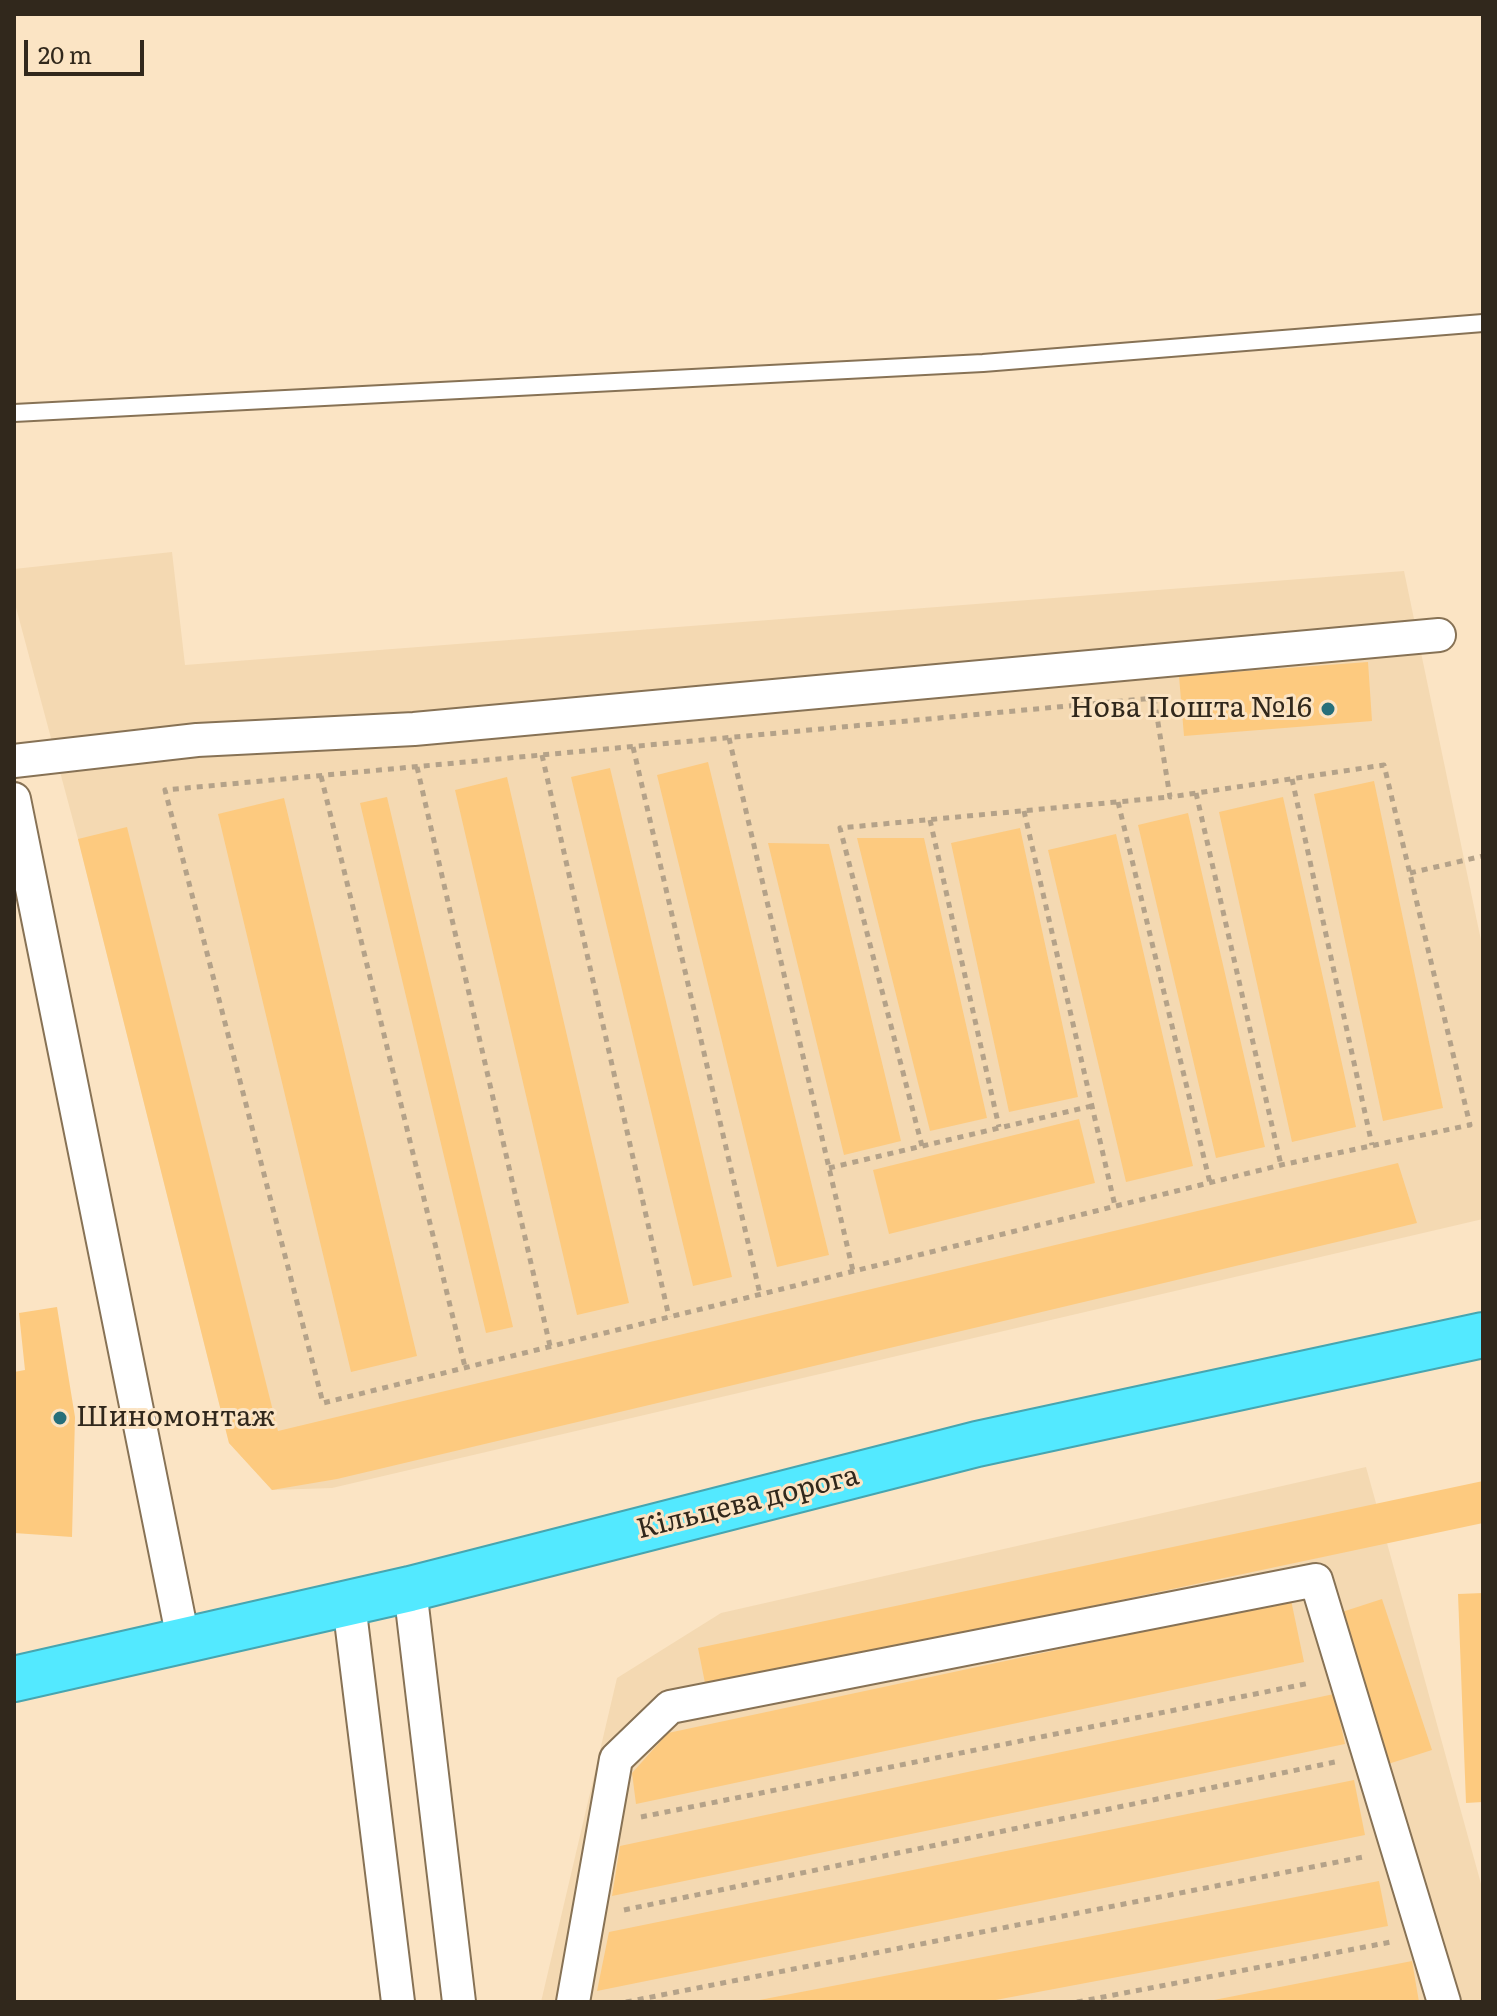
<!DOCTYPE html>
<meta charset="utf-8">
<style>
body{margin:0}
#map{position:relative;width:1497px;height:2016px;overflow:hidden;background:#fbe4c4;font-family:Literata,serif}
canvas{display:block}
.frame{position:absolute;inset:0;border:16px solid #31281c;pointer-events:none}
.scale{position:absolute;left:24px;top:40px;width:120px;height:36px;box-sizing:border-box;border:4px solid #31281c;border-top:0;padding-left:10px;font-size:24px;line-height:28px;white-space:nowrap;color:#31281c;-webkit-text-stroke:6px #fbe4c4;paint-order:stroke}
</style>
<div id="map">
<canvas width="1497" height="2016"></canvas>
<div class="frame"></div>
<div class="scale">20 m</div>
</div>
<script>
const ctx = document.querySelector('canvas').getContext('2d');
ctx.lineJoin = 'round';
function fillPath(path, color) { ctx.fillStyle = color; ctx.fill(path, 'evenodd'); }
const shape = rows => new Path2D(rows.map(r => 'M' + r).join(''));
function strokePath(path, color, width, dash) { ctx.strokeStyle = color; ctx.lineWidth = width; ctx.lineCap = dash ? 'butt' : 'round'; ctx.setLineDash(dash || []); ctx.stroke(path); }
function write(font, color, halo, rows, align = 'center') {
  ctx.font = font + ' Literata,serif'; ctx.lineWidth = 6; ctx.setLineDash([]); ctx.textBaseline = 'middle'; ctx.strokeStyle = halo; ctx.fillStyle = color; for (const [text, x, y, turn = 0] of rows) {
    ctx.save(); ctx.translate(x, y); ctx.rotate((+turn || 0) * Math.PI / 180); ctx.textAlign = isNaN(turn) ? turn : align; if (halo) ctx.strokeText(text, 0, 0); ctx.fillText(text, 0, 0); ctx.restore();
  }
}
const built = shape([
 [172,552,185,665,1404,571,1483,950,1483,1219,332,1488,272,1490,229,1443,78,839,14,600,14,569],
 [1366,1467,1483,1891,1483,2002,541,2002,617,1678,721,1613]
]);
const building = shape([
 [1368,662,1372,721,1184,736,1179,676],
 [708,762,829,1255,777,1267,657,775],
 [610,768,732,1277,693,1286,571,777],
 [507,777,629,1303,577,1315,455,790],
 [1374,781,1443,1108,1383,1121,1314,794],
 [387,797,513,1327,486,1333,360,803],
 [1283,797,1356,1127,1292,1142,1219,812],
 [284,798,417,1356,351,1372,218,814],
 [1188,813,1265,1147,1216,1158,1138,825],
 [127,827,278,1431,1398,1163,1417,1223,337,1479,272,1490,229,1443,78,839],
 [1020,828,1078,1097,1009,1112,951,843],
 [1116,834,1193,1166,1126,1182,1048,850],
 [857,838,924,838,987,1118,930,1131],
 [768,843,829,844,901,1141,844,1155],
 [1079,1119,1095,1183,889,1234,873,1170],
 [57,1307,75,1417,72,1537,14,1533,14,1372,25,1370,19,1313],
 [1483,1481,1483,1523,706,1688,698,1648],
 [1483,1593,1483,1802,1466,1803,1458,1594],
 [1382,1599,1432,1750,1388,1764,1339,1613],
 [1291,1600,1304,1662,636,1804,632,1773,668,1733],
 [1334,1694,1345,1744,612,1896,620,1846],
 [1354,1780,1365,1835,597,1991,609,1932],
 [1379,1881,1388,1926,985,2002,749,2002],
 [1412,1961,1419,2002,1209,2002,1209,2001]
]);
const path = shape([
 [1154,698,1170,797,1384,765,1470,1125,1281,1165,323,1403,165,790,1154,698],
 [729,738,853,1271],
 [633,747,760,1294],
 [542,755,669,1317],
 [417,767,550,1346],
 [321,776,465,1367],
 [1292,779,1372,1145],
 [1196,793,1281,1165],
 [1118,802,1210,1183],
 [1024,811,1115,1206],
 [930,820,999,1127],
 [1410,873,1483,856],
 [922,1146,840,828,1170,797],
 [829,1168,1092,1106],
 [641,1817,1310,1683],
 [624,1910,1335,1762],
 [626,2002,1363,1857],
 [1077,2002,1391,1942]
]);
const lane = shape([
 [14,413,983,363,1483,323]
]);
const street = shape([
 [14,761,197,740,414,729,1439,635],
 [14,799,183,1639],
 [410,1589,459,2002],
 [349,1604,398,2002],
 [573,2002,616,1759,670,1707,1316,1580,1444,2002]
]);
const highway = shape([
 [14,1679,410,1589,977,1444,1483,1335]
]);
const markers = [
 [1328,709,8,"#276f7a"],
 [60,1418,8,"#276f7a"]
];
const poiNames = [
 ["Нова Пошта №16",1312,709],
 ["Шиномонтаж",76,1418,"left"]
];
const streetNames = [
 ["Кільцева дорога",748,1503,-14]
];
fillPath(built, '#f4d9b2');
fillPath(building, '#fdca7f');
strokePath(lane, '#877255', 20);
strokePath(street, '#877255', 36);
strokePath(highway, '#47a5b0', 48);
strokePath(path, '#b4a289', 5, [6, 6]);
strokePath(lane, '#fff', 16);
strokePath(street, '#fff', 32);
strokePath(highway, '#53e9ff', 44);
for (const [x, y, r, color] of markers) { const dot = new Path2D(); dot.arc(x, y, r, 0, 2 * Math.PI); ctx.fillStyle = color; ctx.fill(dot); strokePath(dot, '#fbe4c4', 3); }
write('28px', '#31281c', '#fbe4c4', poiNames, 'right');
write('28px', '#31281c', '#fbe4c4', streetNames);
</script>
